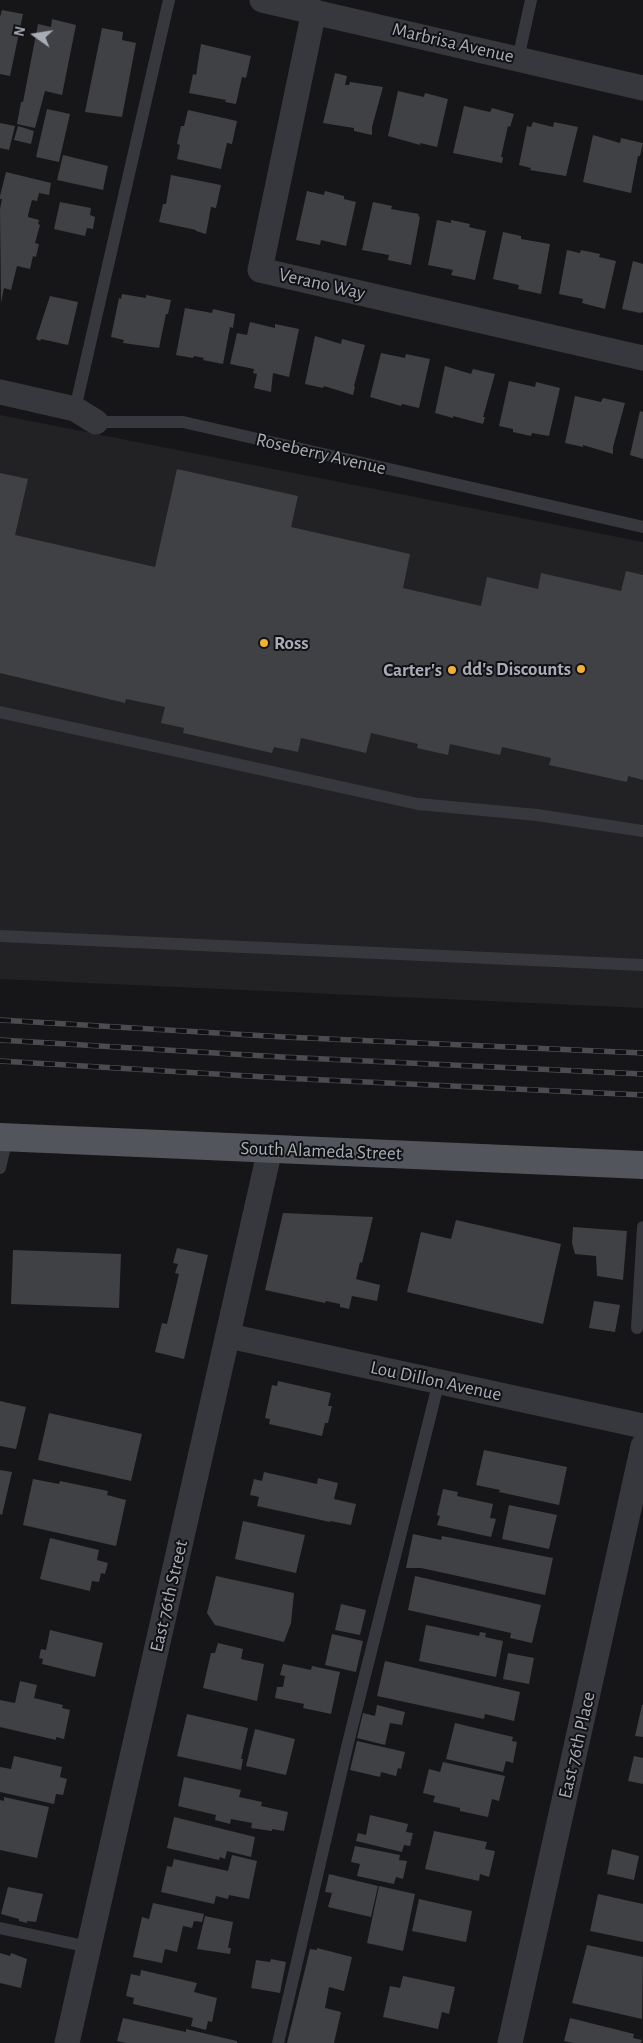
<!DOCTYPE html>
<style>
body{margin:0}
#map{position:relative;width:643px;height:2043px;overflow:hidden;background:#161618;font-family:"Alegreya Sans",sans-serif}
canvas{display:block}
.north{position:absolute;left:10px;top:10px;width:50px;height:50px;-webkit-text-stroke:4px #111113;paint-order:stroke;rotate:283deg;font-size:14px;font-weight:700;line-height:20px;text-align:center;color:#a8adb8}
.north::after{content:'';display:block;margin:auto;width:18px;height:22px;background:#a8adb8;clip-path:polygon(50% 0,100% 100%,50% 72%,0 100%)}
</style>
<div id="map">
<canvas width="643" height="2043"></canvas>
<div class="north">N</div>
</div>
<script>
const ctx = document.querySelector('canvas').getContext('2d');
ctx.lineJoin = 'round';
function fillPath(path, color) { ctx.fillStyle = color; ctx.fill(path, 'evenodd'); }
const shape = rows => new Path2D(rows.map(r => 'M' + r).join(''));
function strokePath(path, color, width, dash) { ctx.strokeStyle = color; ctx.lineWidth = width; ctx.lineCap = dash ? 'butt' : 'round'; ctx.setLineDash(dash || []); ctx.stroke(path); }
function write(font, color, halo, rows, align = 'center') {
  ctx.font = font + ' "Alegreya Sans",sans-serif'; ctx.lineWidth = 4; ctx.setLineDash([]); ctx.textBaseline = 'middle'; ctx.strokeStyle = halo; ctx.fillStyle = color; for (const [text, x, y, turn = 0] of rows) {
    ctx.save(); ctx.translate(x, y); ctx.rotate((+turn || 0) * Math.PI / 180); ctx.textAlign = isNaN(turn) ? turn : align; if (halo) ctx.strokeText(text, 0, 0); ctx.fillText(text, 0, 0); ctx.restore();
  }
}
const built = shape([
 [0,415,643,542,643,1008,0,979]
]);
const building = shape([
 [2,10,23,14,10,76,0,74,0,17],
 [52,19,76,25,62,95,45,91,35,128,17,124,21,102,23,102,38,24,51,27],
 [102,28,123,32,122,40,136,43,122,117,85,112],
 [201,44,251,56,246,78,242,77,236,104,225,102,226,100,189,93,193,74,196,75],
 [335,73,347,76,345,85,349,85,350,82,383,87,372,127,372,135,354,131,354,128,323,123],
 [398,91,424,97,425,93,448,99,437,147,420,143,420,145,388,136],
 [464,106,490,112,492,108,514,114,510,127,508,126,501,157,503,157,502,163,453,153],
 [47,109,70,114,59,162,36,157],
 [188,110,237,121,232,144,227,143,221,169,177,159,180,145,177,144,181,126,184,126],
 [533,122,553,127,554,122,578,127,566,176,530,170,531,168,519,165,527,126,531,127],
 [0,123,15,126,9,150,0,148],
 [18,126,34,131,31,144,14,140],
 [593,135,620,143,621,138,643,143,640,156,638,156,631,193,583,182],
 [63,155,108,166,103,190,57,180],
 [6,172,51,183,49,195,39,193,37,201,32,200,28,215,28,217,39,220,38,224,40,225,35,243,39,244,36,257,33,256,30,269,17,266,11,290,4,288,1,303,0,209,2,199,0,199,0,196],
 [171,175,221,185,216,208,211,207,206,234,196,231,196,230,159,222,163,204,166,204],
 [307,191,324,195,325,191,344,196,344,199,356,202,346,246,321,240,320,245,296,240],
 [60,202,91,208,90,215,95,217,93,229,87,228,85,236,54,229],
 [373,202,392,206,391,209,419,214,418,216,420,217,411,265,388,260,389,255,362,250],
 [437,220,451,223,451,220,470,224,469,227,486,231,475,280,451,275,453,270,428,265],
 [503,232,521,236,521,239,550,244,541,294,518,289,519,285,493,279],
 [567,250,580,253,581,250,600,254,599,257,616,261,605,309,582,303,583,299,559,294],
 [633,261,643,264,643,312,640,313,622,309],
 [122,294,146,298,146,295,171,300,168,314,166,314,159,348,123,343,124,340,111,337,119,298,121,299],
 [50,296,78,302,68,345,41,339,40,341,36,339],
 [185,308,212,313,213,309,235,314,233,328,230,327,223,364,203,360,204,358,194,356,193,358,176,355],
 [250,322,275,328,275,324,299,329,289,377,273,373,271,392,254,388,257,374,253,373,254,369,230,364,237,333,247,335],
 [315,336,341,344,342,339,365,345,354,386,355,387,353,395,324,386,323,388,305,384],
 [381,353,405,358,406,354,430,359,419,408,402,404,401,406,370,397],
 [445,366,471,374,473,369,495,374,483,417,485,417,483,424,453,416,453,418,435,413],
 [509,381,535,387,536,382,560,388,549,436,532,433,531,436,513,432,513,429,499,426],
 [575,396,601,402,603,398,625,403,613,447,613,454,583,445,583,447,565,443],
 [640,411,643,412,643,459,630,455],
 [177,469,298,496,291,527,410,554,403,588,481,606,487,577,538,589,541,573,621,591,626,571,643,575,643,780,628,776,627,782,549,765,551,758,502,747,500,755,450,744,448,755,417,748,418,744,371,733,366,753,301,738,298,752,274,747,272,753,183,733,184,728,161,723,165,707,126,699,125,703,0,673,0,473,28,479,15,535,155,567],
 [283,1213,373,1217,362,1263,360,1262,356,1279,380,1285,377,1301,352,1296,349,1309,340,1307,340,1304,326,1301,325,1303,265,1290],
 [456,1220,561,1244,543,1324,407,1292,421,1232,451,1239],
 [573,1227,627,1231,623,1280,597,1276,596,1256,575,1254,572,1243],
 [177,1248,208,1255,184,1359,155,1352,162,1323,167,1324,179,1274,175,1273,178,1264,173,1263],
 [13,1250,121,1254,119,1308,11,1304],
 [594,1301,620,1305,615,1332,589,1328],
 [278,1381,331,1393,328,1406,332,1406,328,1423,325,1423,322,1436,269,1424,270,1419,265,1418,272,1385,277,1386],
 [0,1401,26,1407,16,1449,0,1446],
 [49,1413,142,1434,131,1481,38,1460],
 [484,1450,567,1467,559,1505,499,1492,500,1490,476,1485],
 [0,1470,12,1472,2,1515,0,1514],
 [264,1472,317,1484,318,1478,338,1483,334,1499,356,1504,351,1525,330,1521,330,1522,257,1506,259,1497,250,1495,254,1479,262,1481],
 [33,1479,59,1484,60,1481,108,1491,107,1495,126,1500,116,1546,23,1525],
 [443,1489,458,1492,457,1496,493,1504,490,1518,496,1519,491,1537,437,1525,440,1516,437,1515],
 [509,1505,557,1515,549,1549,502,1539],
 [243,1521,305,1535,296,1573,235,1559],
 [413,1534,441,1540,442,1536,553,1558,545,1595,421,1568,406,1568],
 [50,1538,99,1550,97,1560,108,1563,105,1574,101,1573,99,1582,92,1581,90,1591,40,1579],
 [216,1576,294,1593,291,1623,284,1642,215,1625,207,1613],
 [415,1576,541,1605,532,1643,510,1638,511,1633,408,1610],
 [341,1604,366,1610,360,1635,335,1630],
 [426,1625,479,1636,480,1632,486,1633,485,1637,503,1641,496,1677,419,1661],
 [50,1630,103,1643,95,1677,42,1664,43,1659,39,1658,41,1649,46,1650],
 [332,1634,363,1641,356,1672,325,1665],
 [218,1643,243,1649,241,1659,264,1664,257,1701,203,1688,211,1653,215,1653],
 [508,1653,534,1658,529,1684,503,1679],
 [385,1661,520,1692,514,1721,485,1714,484,1719,377,1696],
 [283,1664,311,1670,312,1666,340,1672,331,1714,303,1708,304,1704,275,1698,277,1687,283,1687,285,1676,280,1675],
 [20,1681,37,1685,34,1698,63,1705,62,1708,70,1710,64,1739,56,1737,56,1740,0,1727,0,1700,15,1703],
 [377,1705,405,1712,402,1725,390,1723,385,1745,357,1738,363,1713,375,1716],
 [642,1705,643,1705,643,1737,635,1736],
 [187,1714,248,1728,241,1759,243,1759,241,1770,177,1756],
 [455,1723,513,1737,512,1741,517,1742,513,1763,506,1761,503,1772,446,1759],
 [255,1729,295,1739,286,1775,246,1766],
 [357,1741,405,1752,401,1769,398,1768,396,1776,381,1772,380,1777,350,1770],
 [14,1756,62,1767,60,1777,67,1779,63,1795,56,1794,54,1804,0,1792,0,1767,11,1769],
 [634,1756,643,1758,643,1784,628,1781],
 [443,1762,505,1776,499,1801,492,1799,488,1817,460,1811,460,1808,433,1802,435,1796,423,1793,429,1769,440,1772],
 [184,1777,241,1790,239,1797,262,1802,261,1806,288,1812,284,1831,272,1829,272,1831,251,1828,252,1823,231,1819,230,1824,215,1820,216,1815,178,1806],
 [4,1797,49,1807,37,1858,0,1850,0,1800,4,1801],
 [370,1815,408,1824,406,1832,413,1833,410,1846,404,1845,402,1852,356,1841,358,1833,366,1835],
 [174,1817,255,1837,251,1857,227,1851,225,1859,220,1857,219,1860,167,1848],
 [434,1831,487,1842,485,1849,495,1851,489,1877,480,1874,479,1881,425,1869],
 [355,1846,400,1855,399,1860,407,1861,403,1879,396,1877,394,1884,357,1876,360,1864,351,1862],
 [612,1849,639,1856,634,1880,607,1874],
 [232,1855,257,1861,249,1899,229,1895,228,1899,216,1896,214,1904,161,1892,167,1866,172,1867,174,1859,228,1871],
 [329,1874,378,1886,371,1917,328,1907,332,1893,325,1892],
 [379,1886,415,1894,403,1951,367,1943],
 [8,1887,43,1894,36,1922,27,1921,27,1923,19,1921,19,1919,1,1914],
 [598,1894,643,1904,643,1942,590,1931],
 [419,1899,472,1911,466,1942,412,1931],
 [153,1903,204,1914,202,1922,194,1921,192,1928,183,1926,177,1952,165,1949,162,1963,133,1957,142,1917,149,1919],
 [205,1916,233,1922,228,1948,231,1948,230,1954,197,1949],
 [587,1945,643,1957,642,2019,572,2003],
 [317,1948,352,1957,344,1991,329,1987,325,2008,341,2012,334,2043,287,2043,310,1949,317,1950],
 [0,1953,10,1956,11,1953,27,1959,21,1988,0,1983],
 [271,1959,286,1962,280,1993,251,1988,256,1960,270,1962],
 [141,1970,197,1983,194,1992,217,1998,212,2022,208,2021,206,2030,191,2026,193,2018,133,2004,134,1998,126,1996,131,1974,140,1976],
 [403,1976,455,1987,449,2014,442,2012,438,2029,383,2017,390,1986,400,1988],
 [123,2018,186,2032,186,2029,237,2041,237,2043,126,2043,117,2041],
 [570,2018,634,2034,633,2038,642,2040,641,2043,573,2043,564,2041]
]);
const lane = shape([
 [518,59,531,0],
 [75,409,169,0],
 [96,422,183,422,643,527],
 [0,712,418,804,537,815,643,831],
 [0,936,643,965],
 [0,1168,7,1138],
 [637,1328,643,1227],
 [0,1928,89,1947],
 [278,2043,348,1743,439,1381]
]);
const street = shape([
 [262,0,643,88],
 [314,11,260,270,643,358],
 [0,392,75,409,96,422],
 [229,1336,643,1426],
 [67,2043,270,1149],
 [510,2043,643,1446]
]);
const primary = shape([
 [0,1137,643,1165]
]);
const rail = shape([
 [0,1020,284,1037,643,1053],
 [0,1040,282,1057,643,1074],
 [0,1061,282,1078,643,1095]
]);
const markers = [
 [264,643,5,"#f2b134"],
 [581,669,5,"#f2b134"],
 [452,670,5,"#f2b134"]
];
const streetNames = [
 ["Marbrisa Avenue",453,43,13],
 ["Verano Way",322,284,13],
 ["Roseberry Avenue",321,454,13],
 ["South Alameda Street",321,1151,2],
 ["Lou Dillon Avenue",436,1381,12],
 ["East 76th Street",169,1596,-77],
 ["East 76th Place",577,1745,-77]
];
const poiNames = [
 ["Ross",274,643,"left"],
 ["dd's Discounts",571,669],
 ["Carter's",442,670]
];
fillPath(built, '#222225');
fillPath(building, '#404145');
strokePath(lane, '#37383d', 12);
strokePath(street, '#37383d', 25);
strokePath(primary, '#53555c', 28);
strokePath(rail, '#4a4c52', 5.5);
strokePath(rail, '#111113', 4, [11]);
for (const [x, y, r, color] of markers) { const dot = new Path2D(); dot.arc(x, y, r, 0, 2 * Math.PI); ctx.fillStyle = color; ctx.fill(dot); strokePath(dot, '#111113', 2); }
write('19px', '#a8adb8', '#111113', streetNames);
write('bold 19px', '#a8adb8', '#111113', poiNames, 'right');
</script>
